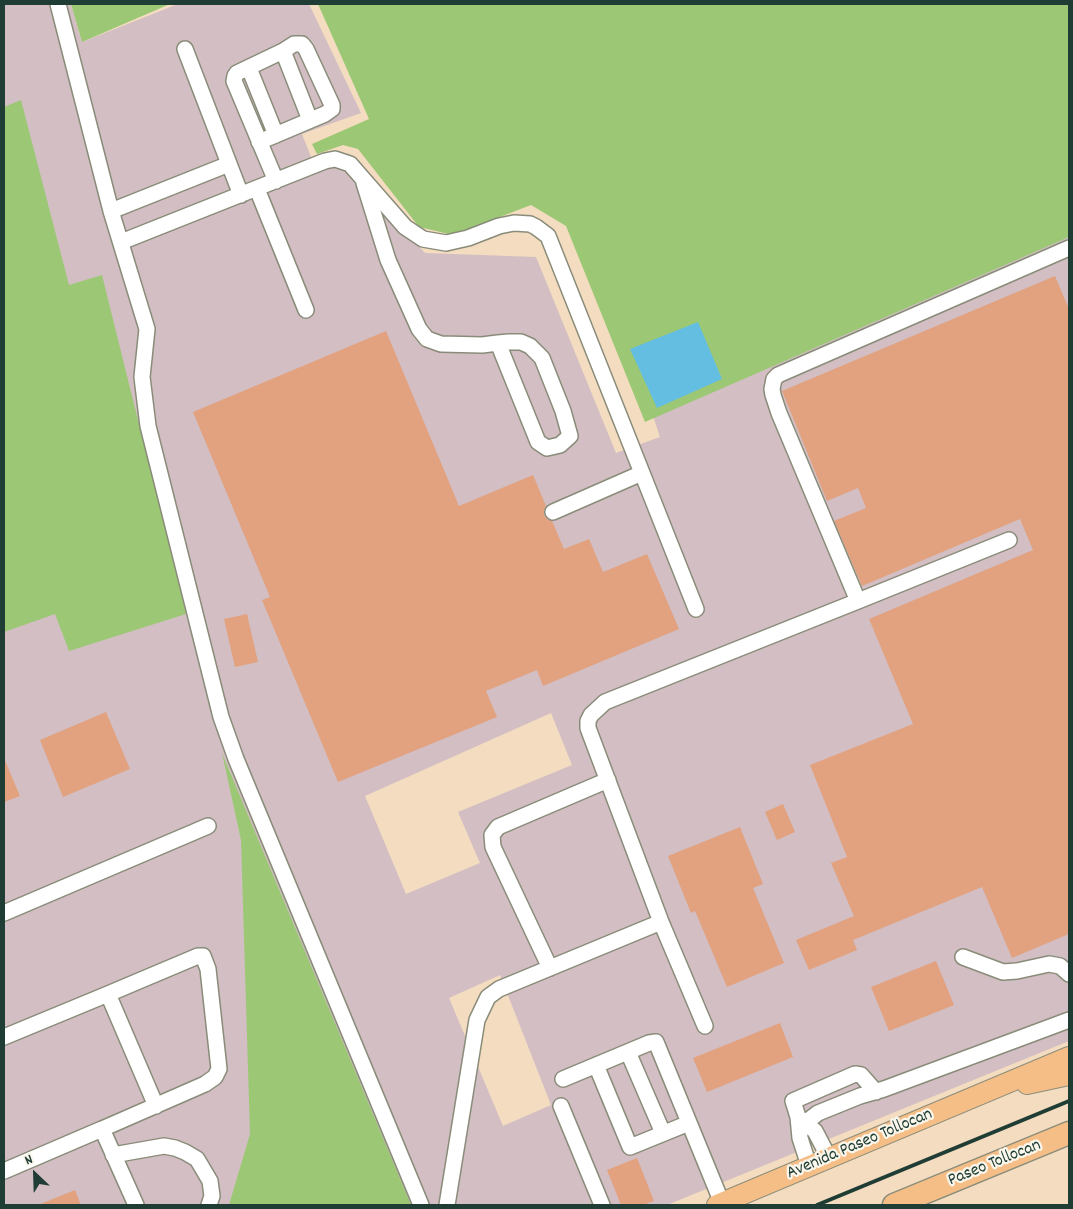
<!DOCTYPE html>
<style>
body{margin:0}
#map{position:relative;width:1073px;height:1209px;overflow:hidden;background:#f4dcc0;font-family:Dekko,sans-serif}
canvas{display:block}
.frame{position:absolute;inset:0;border:5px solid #1f3d34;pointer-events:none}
.north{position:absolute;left:10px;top:1149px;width:50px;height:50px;-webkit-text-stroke:4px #fbf7ec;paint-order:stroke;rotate:336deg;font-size:14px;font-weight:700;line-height:20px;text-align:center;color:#1f3d34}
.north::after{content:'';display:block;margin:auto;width:18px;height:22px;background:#1f3d34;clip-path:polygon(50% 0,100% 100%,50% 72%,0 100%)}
</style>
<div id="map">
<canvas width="1073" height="1209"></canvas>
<div class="frame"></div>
<div class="north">N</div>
</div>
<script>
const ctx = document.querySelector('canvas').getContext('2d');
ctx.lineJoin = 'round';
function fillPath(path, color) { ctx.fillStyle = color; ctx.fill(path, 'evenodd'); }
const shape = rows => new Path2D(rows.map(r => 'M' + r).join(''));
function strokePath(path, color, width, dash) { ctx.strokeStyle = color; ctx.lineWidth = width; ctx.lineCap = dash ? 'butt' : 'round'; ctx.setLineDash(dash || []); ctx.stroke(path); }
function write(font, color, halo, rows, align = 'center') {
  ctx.font = font + ' Dekko,sans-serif'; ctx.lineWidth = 4.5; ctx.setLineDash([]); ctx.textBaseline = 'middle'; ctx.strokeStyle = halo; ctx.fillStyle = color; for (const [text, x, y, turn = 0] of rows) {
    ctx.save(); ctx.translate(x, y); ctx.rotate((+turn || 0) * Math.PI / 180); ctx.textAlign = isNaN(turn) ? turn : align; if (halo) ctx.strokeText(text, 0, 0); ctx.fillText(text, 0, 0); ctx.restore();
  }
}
const industrial = shape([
 [4,4,71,4,82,42,178,4,309,4,361,113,302,134,315,167,346,167,425,253,536,257,616,453,660,437,651,410,1069,227,1069,1041,667,1205,4,1205],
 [551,713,572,765,458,812,480,863,406,894,365,796],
 [500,975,551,1105,503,1126,449,998]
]);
const green = shape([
 [71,4,170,4,82,42],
 [318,4,1069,4,1069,237,645,422,566,226,531,205,453,235,419,227,358,149,343,145,317,154,312,144,369,119],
 [21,100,69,285,102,275,186,614,69,651,55,614,4,632,4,107],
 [222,753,411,1205,229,1205,250,1134,241,840]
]);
const water = shape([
 [698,322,722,379,657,408,630,349]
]);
const building = shape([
 [1055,276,1069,309,1069,934,1012,958,982,887,853,940,857,950,809,970,796,940,854,916,831,863,847,857,810,765,913,724,869,619,1033,550,1020,519,862,586,834,521,866,508,858,488,827,501,782,391],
 [386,331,459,506,533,475,546,506,544,510,544,515,547,519,552,521,564,549,589,539,603,572,647,554,679,629,543,686,537,670,486,691,497,717,338,782,262,600,270,597,193,412],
 [247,614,258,662,235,667,224,619],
 [106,712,130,769,63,797,40,740],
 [4,758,20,796,4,802],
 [783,804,795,832,777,840,765,812],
 [740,827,763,884,753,888,784,963,727,987,695,911,691,913,668,856],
 [936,961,954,1005,889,1031,871,987],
 [780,1023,793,1057,707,1092,693,1058],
 [637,1158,654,1201,643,1205,621,1205,607,1170],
 [75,1190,81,1205,38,1205]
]);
const minor = shape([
 [58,4,111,211,147,329,142,377,148,426,221,717,236,759,421,1205],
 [185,49,241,195],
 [283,51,310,120],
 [249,68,276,135],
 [259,142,325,114,332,109,332,105,306,49,302,44,294,44,283,51,237,73,235,76,234,81,276,181],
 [364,183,388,260,419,329,427,339,441,344,482,345,498,343,509,342,521,342,530,346,542,358,563,411,570,436,560,445,547,448,538,442,498,343],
 [257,189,306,310],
 [111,211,229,164],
 [121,242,325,161,335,159,350,164,405,227,423,239,446,243,468,238,499,226,514,223,530,224,536,227,548,236,696,609],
 [553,512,642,473],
 [858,601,1009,540],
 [4,913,208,826],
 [661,922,705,1026],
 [963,957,1003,972,1017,971,1049,964,1060,966,1069,974],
 [550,968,493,847,492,835,498,827,608,780],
 [4,1037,108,994,156,1106],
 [628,1052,663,1133],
 [596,1065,630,1147,689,1123],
 [563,1079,649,1043,656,1042,722,1203],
 [561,1106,602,1205],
 [798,1117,815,1131,829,1158],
 [799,1125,805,1123,818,1113,860,1096,884,1089,1069,1020],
 [102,1129,205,1084,215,1077,219,1069,208,969,203,956,198,956,108,994],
 [113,1155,164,1146,175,1148,185,1152,197,1159,210,1181,212,1196,209,1205],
 [809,1166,800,1138,798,1117,793,1101,855,1074,861,1075,876,1092],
 [4,1171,102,1129,136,1205],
 [447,1205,477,1020,488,997,499,989,661,922,588,728,588,721,591,715,605,702,858,601,779,413,773,395,772,389,774,379,778,375,1069,248]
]);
const major = shape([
 [1027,1084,1069,1075],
 [717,1205,1069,1057]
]);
const highway = shape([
 [894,1205,1069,1133]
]);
const rail = shape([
 [817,1205,1069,1101]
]);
const streetNames = [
 ["Avenida Paseo Tollocan",860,1145,-23],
 ["Paseo Tollocan",995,1164,-22]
];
fillPath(industrial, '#d2bec3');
fillPath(green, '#9cc875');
fillPath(water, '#63bee1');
fillPath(building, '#e2a27f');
strokePath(minor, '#8a8c7a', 18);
strokePath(major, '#8a8c7a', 22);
strokePath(highway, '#8a8c7a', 25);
strokePath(minor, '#fff', 15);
strokePath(major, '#f6be87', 20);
strokePath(highway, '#f6be87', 22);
strokePath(rail, '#1f3d34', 4);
write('18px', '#1f3d34', '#fbf7ec', streetNames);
</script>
